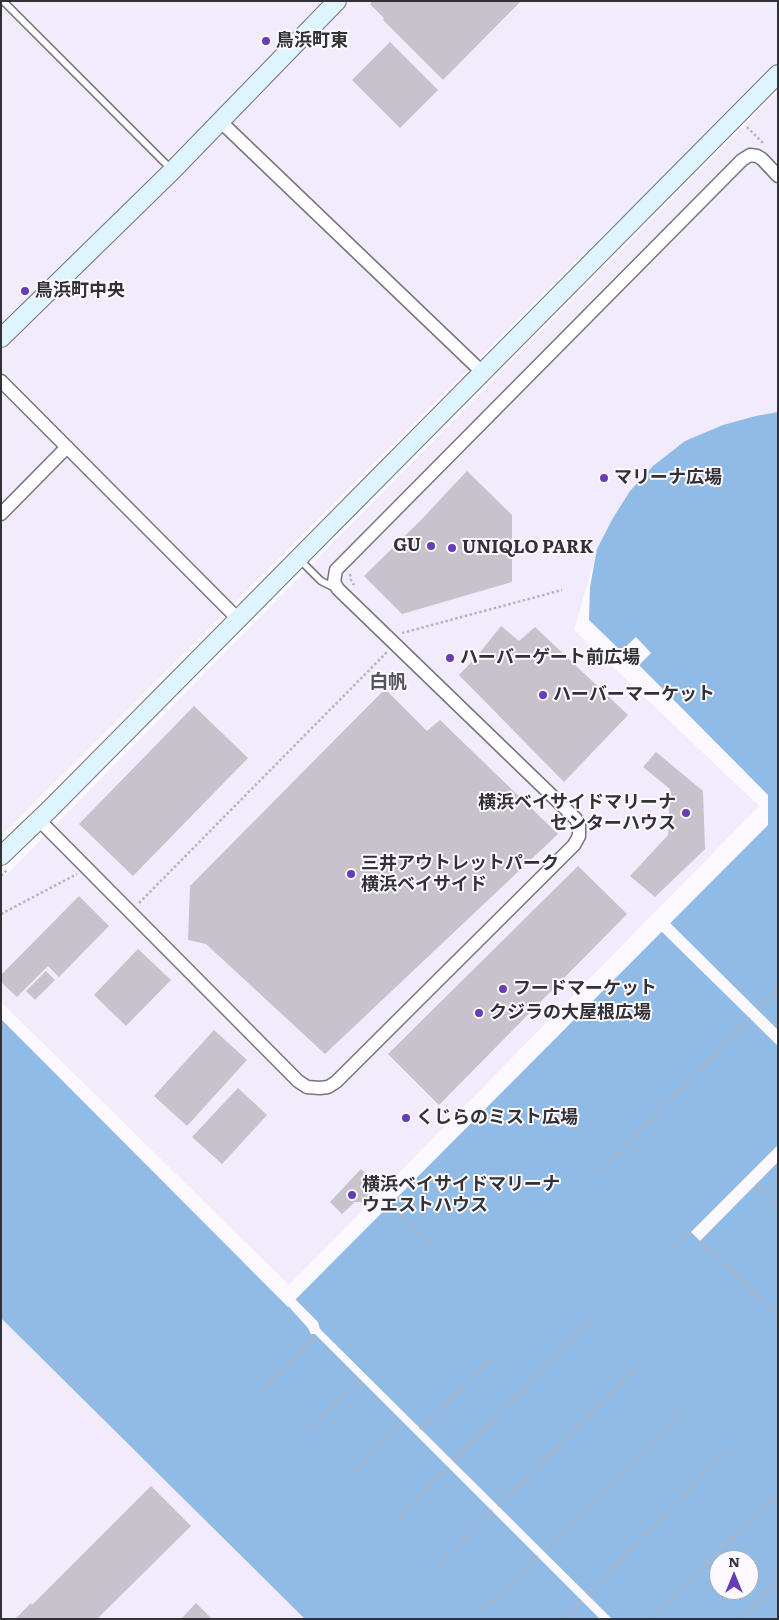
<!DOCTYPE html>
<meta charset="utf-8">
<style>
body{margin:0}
#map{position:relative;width:779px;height:1620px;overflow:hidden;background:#fbf9ff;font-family:Literata,serif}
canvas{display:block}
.frame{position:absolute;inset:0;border:2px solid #323135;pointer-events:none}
.north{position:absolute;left:709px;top:1550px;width:50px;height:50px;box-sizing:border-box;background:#fbf9ff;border:1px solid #aba9ae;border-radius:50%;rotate:0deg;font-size:14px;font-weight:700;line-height:20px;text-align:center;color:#323135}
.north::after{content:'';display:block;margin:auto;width:18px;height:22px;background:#673db5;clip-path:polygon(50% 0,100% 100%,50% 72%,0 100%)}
</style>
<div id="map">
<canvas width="779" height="1620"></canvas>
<div class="frame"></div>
<div class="north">N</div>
</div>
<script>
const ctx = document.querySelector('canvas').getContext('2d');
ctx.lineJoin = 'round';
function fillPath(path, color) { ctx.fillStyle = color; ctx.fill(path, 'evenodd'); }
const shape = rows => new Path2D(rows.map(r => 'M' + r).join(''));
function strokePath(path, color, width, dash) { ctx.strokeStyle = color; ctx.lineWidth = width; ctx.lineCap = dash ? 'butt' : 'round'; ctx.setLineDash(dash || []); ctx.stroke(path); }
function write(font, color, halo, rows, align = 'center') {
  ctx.font = font + ' Literata,"Noto Sans JP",serif'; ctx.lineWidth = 4; ctx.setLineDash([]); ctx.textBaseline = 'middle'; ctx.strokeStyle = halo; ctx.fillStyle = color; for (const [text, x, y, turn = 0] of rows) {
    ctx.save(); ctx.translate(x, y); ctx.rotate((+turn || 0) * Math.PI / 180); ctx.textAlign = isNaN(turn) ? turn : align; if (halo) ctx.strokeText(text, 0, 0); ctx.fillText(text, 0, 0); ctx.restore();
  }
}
const built = shape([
 [1,1,778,1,778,68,582,256,1,836],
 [778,91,778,414,636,485,597,551,574,630,759,806,289,1285,1,1002,1,880],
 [1,1317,309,1619,1,1619]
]);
const water = shape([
 [778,412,778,1619,305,1619,1,1318,1,1019,288,1307,768,825,768,795,639,665,651,653,636,637,621,651,589,620,590,587,597,549,613,518,630,491,653,466,685,441,723,425,756,416],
 [719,1560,749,1560,749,1590,719,1590]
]);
const pier = shape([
 [668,921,778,1030,778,1046,659,929],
 [778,1145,778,1162,700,1241,691,1232],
 [293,1297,318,1322,320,1329,612,1619,600,1619,315,1334,311,1334,308,1328,282,1299,287,1303]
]);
const building = shape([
 [372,1,521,1,443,80,383,20,384,18,370,4],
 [390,42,438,90,400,128,352,80],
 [467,471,512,515,512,582,402,614,364,576,421,520],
 [501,626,519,641,535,627,628,715,564,782,459,675,478,655],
 [385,689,427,731,440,720,558,834,325,1054,206,944,188,940,190,886],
 [194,706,248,758,133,876,79,824],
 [656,752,703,791,705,849,655,897,630,876,668,835,670,789,643,767],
 [578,866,627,914,439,1105,388,1054],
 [79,896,109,926,59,977,48,966,17,997,1,982,1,975],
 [138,949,171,980,126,1026,94,995],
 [46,971,55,980,35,1000,26,991],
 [214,1030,247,1060,187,1126,154,1096],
 [238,1088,267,1115,222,1164,192,1137],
 [361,1169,374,1182,369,1189,368,1202,355,1202,342,1214,330,1202],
 [151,1486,191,1526,97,1619,15,1619,31,1603,32,1605],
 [196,1603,212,1619,181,1619]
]);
const path = shape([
 [747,127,764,144],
 [350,574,351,580,354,585],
 [402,633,562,590],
 [1,876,7,870],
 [139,903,387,652],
 [1,914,77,874],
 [758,1010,778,990],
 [596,1176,750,1018],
 [756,1184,778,1205],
 [390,1204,434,1247],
 [700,1241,778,1315],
 [670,1252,691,1232],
 [263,1389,316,1336],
 [420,1429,494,1357],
 [306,1432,360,1380],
 [453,1461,594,1317],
 [350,1476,402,1422],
 [498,1506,641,1363],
 [395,1521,448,1467],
 [543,1550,685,1407],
 [439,1564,492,1510],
 [587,1594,728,1449],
 [484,1609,538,1556],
 [562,1619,581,1600],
 [650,1619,775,1495],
 [741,1619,778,1582]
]);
const lane = shape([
 [3,1,172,170],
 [300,560,321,581,335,588]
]);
const street = shape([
 [220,121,482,372],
 [1,381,238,619],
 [1,514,67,447],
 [39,820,298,1081,307,1087,320,1088,328,1087,336,1082,574,845,579,836,579,825,576,819,338,589,334,582,336,570,742,160,750,155,757,156,762,159,778,176]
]);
const secondary = shape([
 [1,338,173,170,337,1],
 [1,856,50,809,778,74]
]);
const markers = [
 [266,41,5,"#673db5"],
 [25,291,5,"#673db5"],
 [604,478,5,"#673db5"],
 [431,546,5,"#673db5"],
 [452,548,5,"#673db5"],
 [450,658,5,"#673db5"],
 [543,695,5,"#673db5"],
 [686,813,5,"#673db5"],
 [351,874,5,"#673db5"],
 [503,989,5,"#673db5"],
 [479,1013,5,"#673db5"],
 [406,1118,5,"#673db5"],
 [352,1195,5,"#673db5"]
];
const poiNames = [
 ["鳥浜町東",276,41],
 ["鳥浜町中央",35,291],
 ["マリーナ広場",614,478],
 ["GU",421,546,"right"],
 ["UNIQLO PARK",462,548],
 ["ハーバーゲート前広場",460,658],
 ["ハーバーマーケット",553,695],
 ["横浜ベイサイドマリーナ",676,803,"right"],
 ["センターハウス",676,824,"right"],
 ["三井アウトレットパーク",361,864],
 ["横浜ベイサイド",361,885],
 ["フードマーケット",513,989],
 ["クジラの大屋根広場",489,1013],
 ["くじらのミスト広場",416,1118],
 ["横浜ベイサイドマリーナ",362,1185],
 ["ウエストハウス",362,1206]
];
const neighbourhoodNames = [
 ["白帆",388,682]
];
fillPath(built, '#f1ebfc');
fillPath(water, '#90bbe7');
fillPath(pier, '#fbf9ff');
fillPath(building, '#c7c2cb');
strokePath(lane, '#77747d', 9);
strokePath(street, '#77747d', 15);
strokePath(secondary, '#77747d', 20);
strokePath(path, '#b6b4ba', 2.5, [2.5, 2.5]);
strokePath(lane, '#fff', 6);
strokePath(street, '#fff', 12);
strokePath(secondary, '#def4fe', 18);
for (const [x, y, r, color] of markers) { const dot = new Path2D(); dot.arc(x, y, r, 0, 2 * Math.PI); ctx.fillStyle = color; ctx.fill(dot); strokePath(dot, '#fbf9ff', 2); }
write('bold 18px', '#323135', '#fbf9ff', poiNames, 'left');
write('bold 19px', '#55535b', '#fbf9ff', neighbourhoodNames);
</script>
